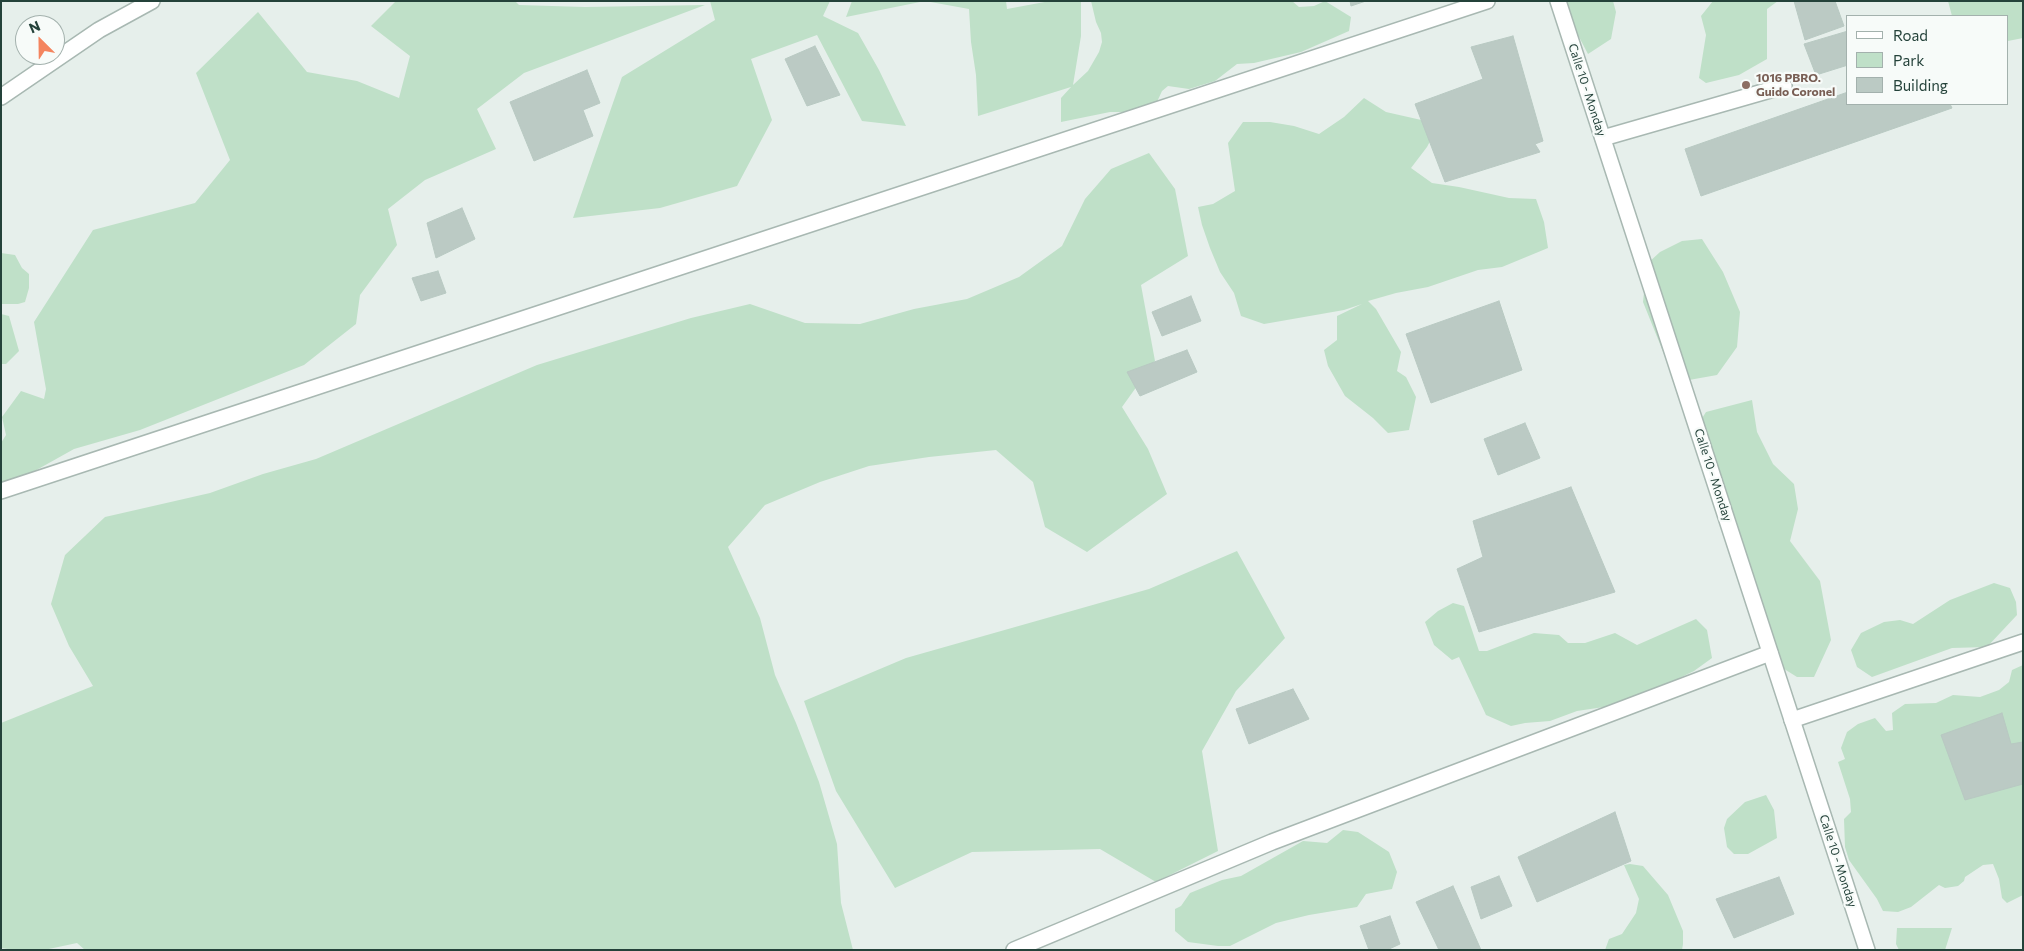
<!DOCTYPE html>
<style>
body{margin:0}
#map{position:relative;width:2024px;height:951px;overflow:hidden;background:#e6efeb;font-family:Commissioner,sans-serif}
canvas{display:block}
.frame{position:absolute;inset:0;border:2px solid #24423a;pointer-events:none}
.legend{position:absolute;left:1846px;top:15px;width:162px;height:90px;box-sizing:border-box;background:#f7fbf9;border:1px solid #a3b1ad;margin:0;padding:6px 9px;list-style:none;font-size:15px;color:#24423a}
.legend li{display:flex;align-items:center;gap:10px;height:25px}
.legend b{width:25px;border:1px solid #a3b1ad}
.north{position:absolute;left:15px;top:15px;width:50px;height:50px;box-sizing:border-box;background:#f7fbf9;border:1px solid #a3b1ad;border-radius:50%;rotate:337deg;font-size:14px;font-weight:700;line-height:20px;text-align:center;color:#24423a}
.north::after{content:'';display:block;margin:auto;width:18px;height:22px;background:#f4845f;clip-path:polygon(50% 0,100% 100%,50% 72%,0 100%)}
</style>
<div id="map">
<canvas width="2024" height="951"></canvas>
<div class="frame"></div>
<ul class="legend">
<li><b style="height:6px;background:#fff"></b>Road</li>
<li><b style="height:14px;background:#bfe0c8"></b>Park</li>
<li><b style="height:14px;background:#bbcac4"></b>Building</li>
</ul>
<div class="north">N</div>
</div>
<script>
const ctx = document.querySelector('canvas').getContext('2d');
ctx.lineJoin = 'round';
function fillPath(path, color) { ctx.fillStyle = color; ctx.fill(path, 'evenodd'); }
const shape = rows => new Path2D(rows.map(r => 'M' + r).join(''));
function strokePath(path, color, width, dash) { ctx.strokeStyle = color; ctx.lineWidth = width; ctx.lineCap = dash ? 'butt' : 'round'; ctx.setLineDash(dash || []); ctx.stroke(path); }
function write(font, color, halo, rows, align = 'center') {
  ctx.font = font + ' Commissioner,sans-serif'; ctx.lineWidth = 4.5; ctx.setLineDash([]); ctx.textBaseline = 'middle'; ctx.strokeStyle = halo; ctx.fillStyle = color; for (const [text, x, y, turn = 0] of rows) {
    ctx.save(); ctx.translate(x, y); ctx.rotate((+turn || 0) * Math.PI / 180); ctx.textAlign = isNaN(turn) ? turn : align; if (halo) ctx.strokeText(text, 0, 0); ctx.fillText(text, 0, 0); ctx.restore();
  }
}
const green = shape([
 [396,1,515,1,519,5,585,7,705,5,524,73,477,109,496,149,425,180,388,209,397,245,360,295,356,324,304,365,140,430,74,449,15,482,1,484,1,443,6,435,2,417,21,391,44,399,46,389,34,322,93,230,195,203,230,160,196,73,258,12,307,72,357,81,399,98,410,56,371,26],
 [710,1,830,1,823,16,858,33,879,70,906,126,862,121,817,35,751,59,772,120,737,186,660,208,573,218,622,77,715,20],
 [852,1,1006,1,1007,9,1050,1,1081,1,1081,36,1073,85,1088,71,1099,52,1102,42,1101,33,1096,22,1091,1,1292,1,1299,7,1314,6,1325,1,1351,17,1349,31,1301,52,1254,63,1237,64,1215,81,1189,89,1168,86,1162,91,1156,104,1136,112,1110,112,1061,122,1061,98,1071,87,978,116,976,75,971,42,969,9,925,1,846,17],
 [1560,1,1613,1,1616,12,1611,39,1588,54],
 [1713,1,1778,1,1767,9,1767,59,1739,75,1706,83,1699,78,1706,35,1701,16],
 [1948,1,2023,1,2023,38,2008,41,2008,16,1952,16],
 [1364,98,1386,112,1439,124,1427,147,1411,168,1432,183,1459,187,1509,198,1536,199,1544,222,1548,248,1502,267,1478,270,1428,287,1396,293,1368,301,1376,309,1401,352,1397,371,1406,377,1416,397,1409,430,1388,433,1373,418,1345,396,1328,366,1324,350,1337,340,1337,316,1362,304,1344,310,1264,324,1241,316,1234,293,1220,272,1210,248,1202,225,1198,207,1213,204,1235,191,1228,143,1243,122,1270,122,1294,126,1319,134,1344,117],
 [1149,153,1175,189,1188,256,1141,285,1155,361,1122,407,1148,449,1167,494,1087,552,1045,527,1033,482,996,450,929,457,869,466,820,482,765,505,728,547,760,618,775,675,796,723,819,782,837,844,841,903,853,950,85,950,77,943,44,950,14,950,1,948,1,723,93,686,69,646,51,604,65,555,105,517,210,493,263,474,316,459,537,365,691,318,750,304,805,323,860,324,914,309,967,299,1019,277,1062,246,1085,199,1111,169],
 [1702,239,1723,272,1740,312,1737,347,1717,375,1689,380,1668,364,1643,302,1647,264,1660,252,1682,241],
 [1,253,15,255,22,268,29,274,29,288,25,302,18,304,1,304],
 [1,314,9,316,19,351,6,364,1,364],
 [1752,400,1757,432,1773,464,1794,484,1798,509,1790,541,1820,581,1831,640,1814,677,1797,677,1781,667,1752,594,1738,578,1692,434,1706,412],
 [1237,551,1285,638,1236,691,1202,751,1218,851,1156,882,1100,849,972,852,895,888,836,791,804,701,906,658,1149,589],
 [1994,583,2010,588,2016,602,2017,615,1987,647,1952,648,1872,677,1857,667,1851,650,1861,633,1884,622,1900,620,1913,624,1950,600],
 [1453,603,1464,606,1479,651,1487,651,1534,633,1559,635,1568,643,1585,643,1615,633,1637,645,1696,619,1707,630,1712,658,1694,671,1653,691,1604,707,1577,711,1550,721,1525,723,1511,726,1486,715,1459,657,1452,660,1434,645,1425,622,1438,611],
 [2023,665,2023,895,2007,903,2002,898,1999,879,1993,864,1983,865,1965,877,1964,881,1958,886,1945,888,1939,885,1911,907,1898,912,1883,911,1877,899,1849,860,1845,847,1844,819,1851,812,1850,799,1838,762,1845,759,1841,748,1847,732,1858,724,1875,718,1886,731,1893,730,1892,713,1905,704,1936,703,1953,695,1980,697,1999,690,2009,682,2012,670],
 [1766,795,1774,810,1777,838,1748,854,1734,854,1727,847,1724,828,1727,819,1745,802],
 [1343,830,1358,832,1389,852,1397,872,1392,889,1366,894,1357,907,1309,915,1276,923,1230,946,1218,946,1188,942,1175,931,1175,909,1181,906,1190,893,1222,880,1241,876,1303,841,1327,843],
 [1630,864,1643,866,1668,895,1683,931,1683,944,1682,950,1605,950,1609,939,1622,934,1636,913,1639,899,1624,865],
 [1897,928,1952,928,1945,950,1899,950,1896,944]
]);
const building = shape([
 [1350,1,1366,1,1351,6,1350,1],
 [1794,1,1835,1,1844,26,1805,40,1794,1],
 [1848,31,1848,65,1816,75,1804,44,1848,31],
 [1513,36,1543,141,1535,144,1540,152,1445,182,1415,104,1483,79,1471,47,1513,36],
 [815,46,840,95,807,106,785,59,815,46],
 [587,70,600,103,583,110,593,136,534,161,510,102,587,70],
 [1848,92,1848,104,1950,104,1952,108,1701,196,1685,149,1848,92],
 [462,208,475,239,436,258,427,223,462,208],
 [438,271,446,293,421,301,412,278,438,271],
 [1191,296,1201,321,1162,336,1152,312,1191,296],
 [1499,301,1522,370,1431,403,1406,334,1499,301],
 [1187,350,1197,372,1140,396,1127,372,1187,350],
 [1525,423,1540,458,1498,475,1484,439,1525,423],
 [1571,487,1615,592,1479,632,1457,569,1483,557,1473,521,1571,487],
 [1293,689,1309,719,1249,744,1236,709,1293,689],
 [2002,713,2011,744,2023,742,2023,784,1965,800,1941,735,2002,713],
 [1615,812,1631,861,1537,902,1518,857,1615,812],
 [1499,876,1512,906,1481,919,1471,887,1499,876],
 [1779,877,1794,914,1734,938,1716,899,1779,877],
 [1453,886,1481,950,1439,950,1416,902,1453,886],
 [1390,916,1400,944,1387,950,1369,950,1360,926,1390,916]
]);
const service = shape([
 [1,97,99,30,152,1],
 [1603,138,1784,86]
]);
const minor = shape([
 [1,491,1487,1],
 [1792,720,2023,642],
 [1014,950,1272,842,1770,653]
]);
const tertiary = shape([
 [1558,1,1867,950]
]);
const markers = [
 [1746,85,5,"#8d6e63"]
];
const educationNames = [
 ["1016 PBRO.",1756,78],
 ["Guido Coronel",1756,92]
];
const streetNames = [
 ["Calle 10 - Monday",1587,90,72],
 ["Calle 10 - Monday",1713,475,72],
 ["Calle 10 - Monday",1838,861,72]
];
fillPath(green, '#bfe0c8');
fillPath(building, '#bbcac4');
strokePath(building, '#b8c9c2', 1);
strokePath(service, '#a8b8b2', 18);
strokePath(minor, '#a8b8b2', 18);
strokePath(tertiary, '#a8b8b2', 18);
strokePath(service, '#fff', 15);
strokePath(minor, '#fff', 15);
strokePath(tertiary, '#fff', 15);
for (const [x, y, r, color] of markers) { const dot = new Path2D(); dot.arc(x, y, r, 0, 2 * Math.PI); ctx.fillStyle = color; ctx.fill(dot); strokePath(dot, '#f7fbf9', 2); }
write('bold 12px', '#785e54', '#f7fbf9', educationNames, 'left');
write('12px', '#24423a', '#f7fbf9', streetNames);
</script>
